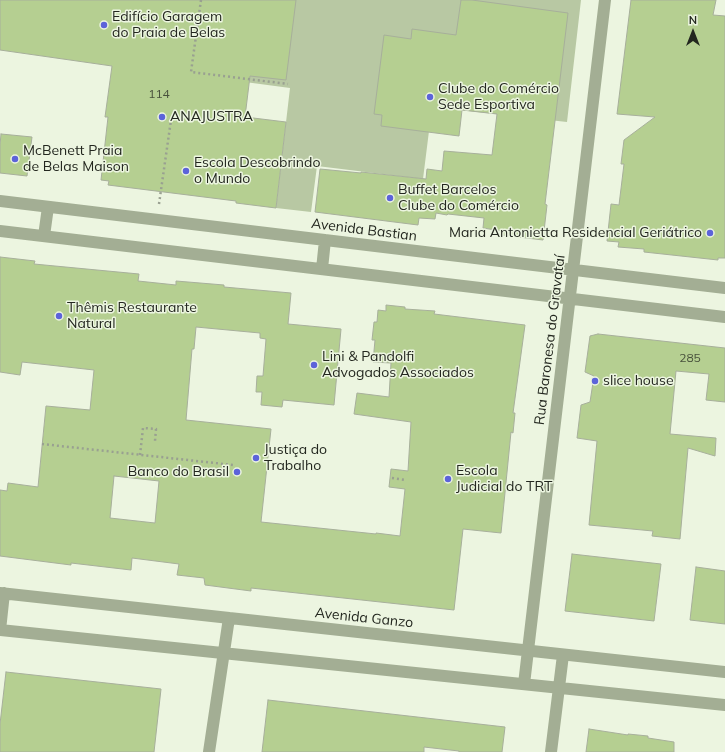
<!DOCTYPE html>
<meta charset="utf-8">
<style>
body{margin:0}
#map{position:relative;width:725px;height:752px;overflow:hidden;background:#ecf5e0;font-family:Mulish,sans-serif}
canvas{display:block}
.north{position:absolute;left:673px;top:12px;width:40px;height:40px;-webkit-text-stroke:3px #ecf5e0;paint-order:stroke;rotate:0deg;font-size:11px;font-weight:700;line-height:16px;text-align:center;color:#23271f}
.north::after{content:'';display:block;margin:auto;width:14px;height:18px;background:#23271f;clip-path:polygon(50% 0,100% 100%,50% 72%,0 100%)}
</style>
<div id="map">
<canvas width="725" height="752"></canvas>
<div class="north">N</div>
</div>
<script>
const ctx = document.querySelector('canvas').getContext('2d');
ctx.lineJoin = 'round';
function fillPath(path, color) { ctx.fillStyle = color; ctx.fill(path, 'evenodd'); }
const shape = rows => new Path2D(rows.map(r => 'M' + r).join(''));
function strokePath(path, color, width, dash) { ctx.strokeStyle = color; ctx.lineWidth = width; ctx.lineCap = dash ? 'butt' : 'round'; ctx.setLineDash(dash || []); ctx.stroke(path); }
function write(font, color, halo, rows, align = 'center') {
  ctx.font = font + ' Mulish,sans-serif'; ctx.lineWidth = 3; ctx.setLineDash([]); ctx.textBaseline = 'middle'; ctx.strokeStyle = halo; ctx.fillStyle = color; for (const [text, x, y, turn = 0] of rows) {
    ctx.save(); ctx.translate(x, y); ctx.rotate((+turn || 0) * Math.PI / 180); ctx.textAlign = isNaN(turn) ? turn : align; if (halo) ctx.strokeText(text, 0, 0); ctx.fillText(text, 0, 0); ctx.restore();
  }
}
const green = shape([
 [212,0,581,0,567,122,432,107,423,179,317,166,311,212,276,208,290,88,215,78]
]);
const building = shape([
 [0,0,296,0,286,80,250,76,245,117,286,122,276,208,236,203,236,201,108,185,109,181,101,180,108,117,105,117,112,66,0,50,0,0],
 [461,0,472,0,568,13,545,204,547,205,543,240,502,235,502,231,483,228,484,218,448,214,447,215,436,213,435,219,419,218,418,225,315,212,320,169,361,173,361,172,426,179,427,169,442,171,444,151,492,155,497,114,462,110,459,136,381,126,382,115,374,114,384,35,411,39,412,29,456,35,461,0],
 [631,0,716,0,713,15,725,16,725,258,718,258,718,260,644,252,644,249,618,247,619,242,607,241,611,204,619,205,624,164,621,164,624,140,655,117,617,114,631,0],
 [1,134,32,137,27,176,0,173,0,145,1,134],
 [0,257,35,261,34,264,139,274,138,281,176,285,176,281,224,285,224,287,291,293,288,324,341,329,334,405,283,400,282,407,261,405,262,392,256,392,257,376,263,376,266,339,260,338,260,333,196,327,194,349,192,349,186,420,271,429,261,522,376,534,376,533,400,536,405,489,389,487,391,469,408,471,411,422,354,414,357,393,389,397,391,363,373,362,375,340,372,340,374,322,377,322,378,310,386,311,386,305,405,307,405,309,435,311,434,314,525,325,513,413,515,413,513,433,511,432,501,533,463,529,454,610,251,588,251,591,205,585,204,578,177,575,179,564,132,558,131,570,71,563,71,565,0,556,0,490,7,491,8,483,38,487,46,406,90,410,94,370,22,362,20,375,0,372,0,257],
 [114,476,159,481,155,523,110,518,114,476],
 [598,334,725,348,725,402,706,400,709,374,676,371,670,434,716,438,715,456,688,448,680,539,652,536,653,531,589,525,597,441,577,438,581,405,590,402,594,376,585,372,590,336,598,334],
 [572,554,661,564,654,621,565,611,572,554],
 [696,567,725,571,725,624,690,620,696,567],
 [6,672,161,689,154,752,0,752,0,724,6,672],
 [268,700,505,727,502,752,459,752,459,751,424,747,424,752,262,752,268,700],
 [589,729,628,735,628,734,648,736,648,738,674,742,674,752,586,752,589,729]
]);
const path = shape([
 [201,0,191,72,288,84],
 [159,204,171,120,162,117],
 [42,444,233,465],
 [140,455,143,428,156,429,155,441],
 [392,478,405,480]
]);
const minor = shape([
 [0,201,725,288],
 [0,231,725,317],
 [44,236,48,207],
 [322,269,325,240],
 [0,593,725,672],
 [0,630,725,705],
 [0,630,4,593],
 [524,684,605,0],
 [209,752,229,618],
 [551,752,563,655]
]);
const markers = [
 [104,25,4,"#5c63da"],
 [430,97,4,"#5c63da"],
 [162,117,4,"#5c63da"],
 [15,159,4,"#5c63da"],
 [186,171,4,"#5c63da"],
 [390,198,4,"#5c63da"],
 [710,233,4,"#5c63da"],
 [59,316,4,"#5c63da"],
 [314,365,4,"#5c63da"],
 [595,381,4,"#5c63da"],
 [256,458,4,"#5c63da"],
 [237,472,4,"#5c63da"],
 [448,479,4,"#5c63da"]
];
const numberNames = [
 ["114",159,94],
 ["285",690,358]
];
const poiNames = [
 ["Edifício Garagem",112,17],
 ["do Praia de Belas",112,33],
 ["Clube do Comércio",438,89],
 ["Sede Esportiva",438,105],
 ["ANAJUSTRA",170,117],
 ["McBenett Praia",23,151],
 ["de Belas Maison",23,167],
 ["Escola Descobrindo",194,163],
 ["o Mundo",194,179],
 ["Buffet Barcelos",398,190],
 ["Clube do Comércio",398,206],
 ["Maria Antonietta Residencial Geriátrico",702,233,"right"],
 ["Thêmis Restaurante",67,308],
 ["Natural",67,324],
 ["Lini & Pandolfi",322,357],
 ["Advogados Associados",322,373],
 ["slice house",603,381],
 ["Justiça do",264,450],
 ["Trabalho",264,466],
 ["Escola",456,471],
 ["Judicial do TRT",456,487],
 ["Banco do Brasil",229,472,"right"]
];
const streetNames = [
 ["Avenida Bastian",364,230,7],
 ["Rua Baronesa do Gravataí",550,340,-83],
 ["Avenida Ganzo",364,618,6]
];
fillPath(green, '#b8c8a3');
fillPath(building, '#b5cf91');
strokePath(building, '#a7af9b', 1);
strokePath(path, '#99a091', 2.5, [2, 3]);
strokePath(minor, '#a3ae94', 12);
for (const [x, y, r, color] of markers) { const dot = new Path2D(); dot.arc(x, y, r, 0, 2 * Math.PI); ctx.fillStyle = color; ctx.fill(dot); strokePath(dot, '#ecf5e0', 1.5); }
write('12px', '#48513c', null, numberNames);
write('14px', '#23271f', '#ecf5e0', poiNames, 'left');
write('14px', '#23271f', '#ecf5e0', streetNames);
</script>
